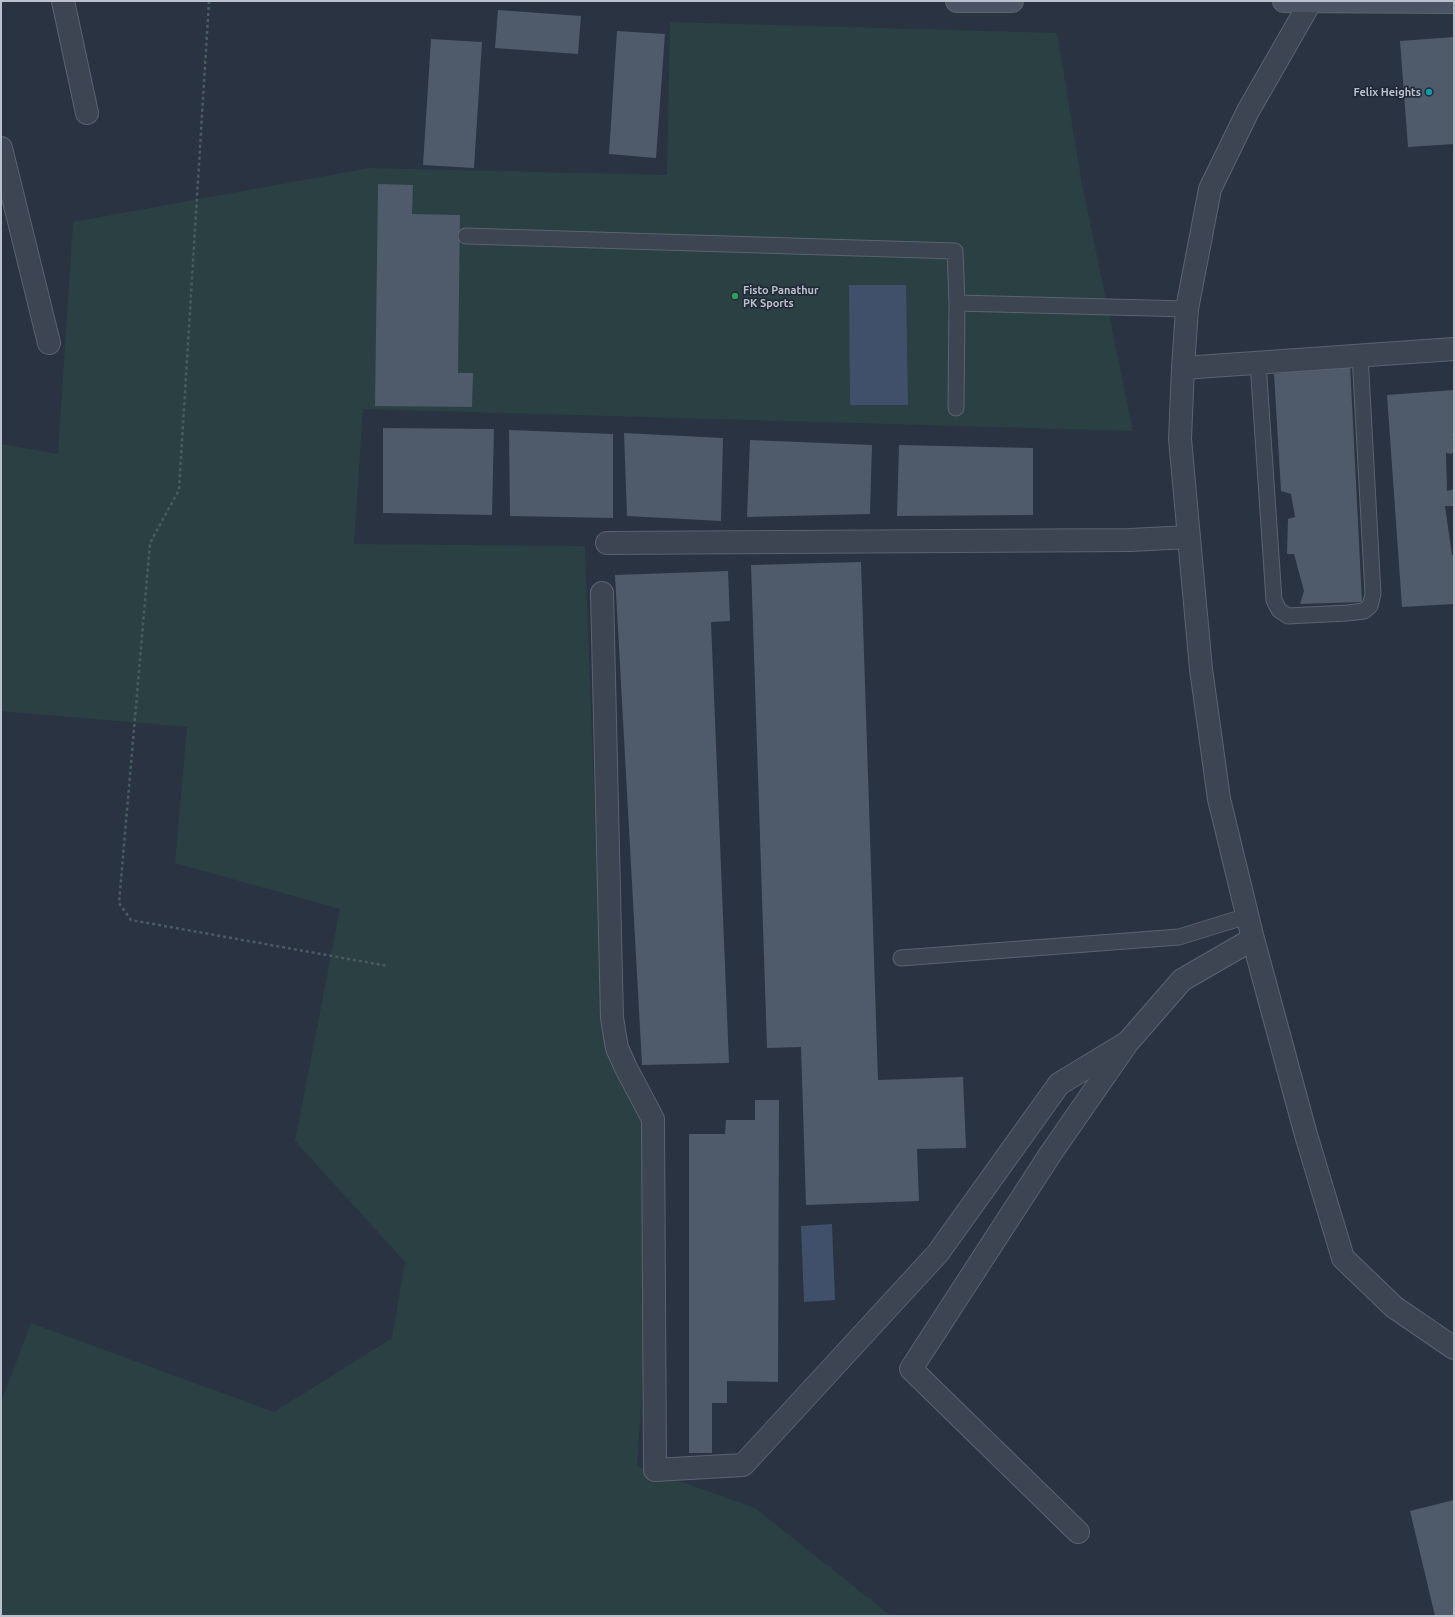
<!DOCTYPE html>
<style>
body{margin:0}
#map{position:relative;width:1455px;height:1617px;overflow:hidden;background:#293342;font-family:Ubuntu,sans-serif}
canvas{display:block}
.frame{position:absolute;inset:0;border:2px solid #bac1cc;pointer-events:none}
</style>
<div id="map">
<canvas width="1455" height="1617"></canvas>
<div class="frame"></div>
</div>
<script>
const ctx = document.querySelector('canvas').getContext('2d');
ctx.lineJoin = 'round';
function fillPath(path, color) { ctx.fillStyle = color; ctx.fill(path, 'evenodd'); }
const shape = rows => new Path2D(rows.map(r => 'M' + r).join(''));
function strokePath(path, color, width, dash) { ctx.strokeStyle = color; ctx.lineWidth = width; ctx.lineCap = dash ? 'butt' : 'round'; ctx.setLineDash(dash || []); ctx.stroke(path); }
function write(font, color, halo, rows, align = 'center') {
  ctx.font = font + ' Ubuntu,sans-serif'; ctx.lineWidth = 3.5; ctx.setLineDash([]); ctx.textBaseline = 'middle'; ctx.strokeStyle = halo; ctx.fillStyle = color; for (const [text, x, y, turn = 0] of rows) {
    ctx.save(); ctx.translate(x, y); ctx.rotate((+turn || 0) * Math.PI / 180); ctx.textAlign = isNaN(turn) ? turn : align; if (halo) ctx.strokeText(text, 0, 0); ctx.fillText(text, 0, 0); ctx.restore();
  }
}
const green = shape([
 [670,22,1057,33,1082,184,1133,431,363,409,354,544,585,546,602,1012,661,1112,637,1466,755,1508,891,1616,1,1616,1,1402,31,1323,274,1412,392,1338,405,1262,295,1141,340,909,175,863,187,727,1,711,1,444,58,454,73,222,369,168,667,175]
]);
const water = shape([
 [849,285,906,285,908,405,850,405],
 [832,1224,835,1300,804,1302,801,1226]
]);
const building = shape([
 [498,10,581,16,578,54,495,48],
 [617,31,665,34,656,158,609,154],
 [1454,37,1454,144,1408,147,1400,41],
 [431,39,482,42,474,168,423,165],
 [378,184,413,185,412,214,460,215,458,373,473,373,472,407,375,406],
 [1350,364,1362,602,1300,604,1304,591,1294,554,1287,554,1288,519,1295,517,1291,494,1281,491,1274,374],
 [1454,390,1454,437,1452,437,1454,439,1454,451,1452,454,1446,453,1447,491,1454,489,1454,506,1445,506,1452,555,1454,555,1454,604,1402,607,1387,395],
 [383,428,494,429,492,515,383,513],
 [509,430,613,434,613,518,510,516],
 [624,433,723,438,721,521,627,516],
 [750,440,872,445,870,514,747,517],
 [899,445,1033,448,1033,515,897,516],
 [861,562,878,1080,963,1077,966,1148,917,1149,919,1201,806,1205,801,1047,767,1048,751,565],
 [728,571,730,621,711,622,729,1063,642,1065,615,575],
 [755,1100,779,1100,778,1382,727,1381,727,1403,712,1403,712,1453,689,1453,689,1134,725,1134,726,1120,755,1120],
 [1454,1500,1454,1616,1435,1616,1410,1511]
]);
const path = shape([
 [209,1,179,490,150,543,119,903,131,920,388,966]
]);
const lane = shape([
 [466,236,955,251,957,303,1187,309],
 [1258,363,1274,600,1279,610,1288,616,1347,613,1364,611,1370,606,1373,594,1360,355],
 [956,408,957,303],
 [901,958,1179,937,1247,916]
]);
const street = shape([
 [63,1,87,113],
 [1311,1,1248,111,1210,189,1187,309,1183,368,1180,439,1201,669,1219,799,1253,939,1306,1135,1343,1258,1394,1307,1454,1348],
 [1,148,49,343],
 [1183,368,1454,349],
 [607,543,1130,540,1189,537],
 [602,593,612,1018,617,1048,626,1068,653,1119,655,1470,743,1465,938,1253,1059,1084,1128,1042],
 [1078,1532,911,1369,1051,1153,1128,1042,1182,980,1253,939]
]);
const secondary = shape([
 [957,1,1012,1],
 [1284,1,1454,2]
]);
const markers = [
 [1429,92,4,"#0f9aa8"],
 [735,296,4,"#2e9e5b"]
];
const poiNames = [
 ["Felix Heights",1421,92],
 ["Fisto Panathur",743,290,"left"],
 ["PK Sports",743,303,"left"]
];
fillPath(green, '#2b4043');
fillPath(water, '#40506b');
fillPath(building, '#4f5a6b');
strokePath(lane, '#5b6370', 17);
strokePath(street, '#5b6370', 24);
strokePath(secondary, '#5b6370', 24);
strokePath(path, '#495d60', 2.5, [3, 3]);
strokePath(lane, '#3d4552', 15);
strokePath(street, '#3d4552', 22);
strokePath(secondary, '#4b5465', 22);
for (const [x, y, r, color] of markers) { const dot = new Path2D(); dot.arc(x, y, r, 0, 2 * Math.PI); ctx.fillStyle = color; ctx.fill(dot); strokePath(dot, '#222a38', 1.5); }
write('bold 11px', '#bac1cc', '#222a38', poiNames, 'right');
</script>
